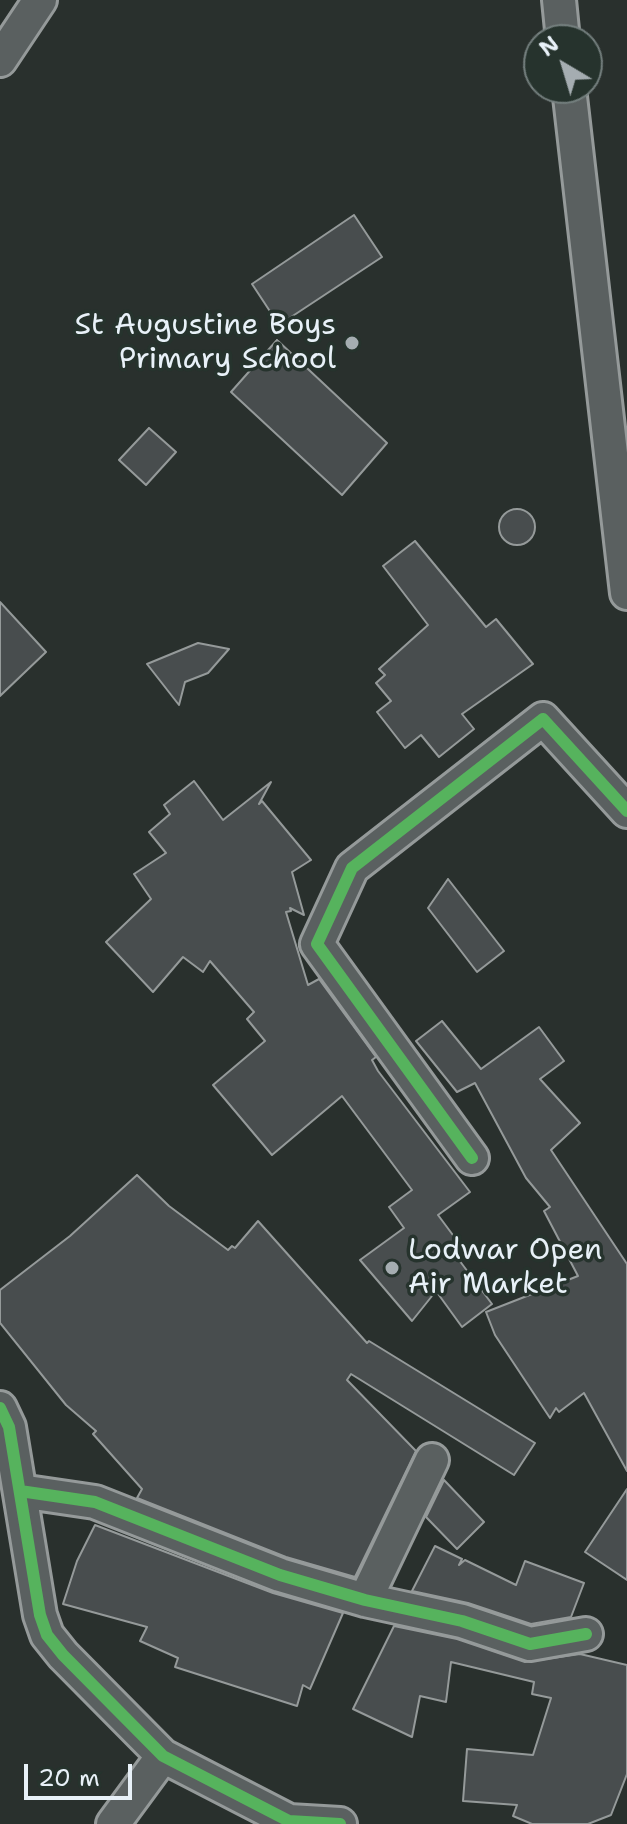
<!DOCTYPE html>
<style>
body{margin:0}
#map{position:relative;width:627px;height:1824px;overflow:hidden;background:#29302d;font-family:"Shantell Sans",sans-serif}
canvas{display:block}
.north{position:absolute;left:523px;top:24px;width:80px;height:80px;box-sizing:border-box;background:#26332d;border:2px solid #747f7e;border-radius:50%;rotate:322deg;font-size:22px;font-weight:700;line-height:32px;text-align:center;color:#e8f1f8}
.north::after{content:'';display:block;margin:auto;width:28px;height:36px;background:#a5adb1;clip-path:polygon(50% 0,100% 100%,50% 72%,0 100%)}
.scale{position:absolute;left:24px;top:1764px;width:108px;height:36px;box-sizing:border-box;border:4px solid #e8f1f8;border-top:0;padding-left:10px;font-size:24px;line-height:28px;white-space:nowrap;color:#e8f1f8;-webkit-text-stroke:6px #26332d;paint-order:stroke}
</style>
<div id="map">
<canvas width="627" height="1824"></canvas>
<div class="north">N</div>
<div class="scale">20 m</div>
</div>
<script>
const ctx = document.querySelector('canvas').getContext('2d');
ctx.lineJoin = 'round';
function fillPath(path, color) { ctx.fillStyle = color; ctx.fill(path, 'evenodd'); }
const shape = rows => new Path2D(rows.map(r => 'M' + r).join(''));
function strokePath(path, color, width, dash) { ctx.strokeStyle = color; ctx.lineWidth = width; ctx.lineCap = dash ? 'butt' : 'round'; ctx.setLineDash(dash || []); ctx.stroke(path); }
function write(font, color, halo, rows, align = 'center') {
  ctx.font = font + ' "Shantell Sans",sans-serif'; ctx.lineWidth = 7; ctx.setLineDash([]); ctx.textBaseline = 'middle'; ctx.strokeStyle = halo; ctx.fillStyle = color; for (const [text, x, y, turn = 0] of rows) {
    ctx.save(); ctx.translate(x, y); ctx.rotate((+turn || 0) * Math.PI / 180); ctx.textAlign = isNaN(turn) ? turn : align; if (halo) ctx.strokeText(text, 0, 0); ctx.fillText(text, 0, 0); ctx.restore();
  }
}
const building = shape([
 [354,215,382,257,279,325,252,284,354,215],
 [277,340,387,443,342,495,231,392,277,340],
 [149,428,176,452,146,485,119,460,149,428],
 '499 527a18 18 0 1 1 36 0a18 18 0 1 1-36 0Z',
 [415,541,486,627,496,619,533,664,462,714,474,729,439,757,421,735,405,748,377,712,391,701,376,683,385,675,379,669,428,625,383,566,415,541],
 [0,602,46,652,0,696,0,602],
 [198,643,229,649,208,673,185,682,179,705,147,664,198,643],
 [194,781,223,820,271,782,259,804,262,801,311,860,292,872,304,915,290,908,291,911,286,912,308,985,319,979,376,1057,372,1060,378,1071,470,1192,438,1215,467,1254,459,1260,492,1304,462,1327,436,1291,412,1321,360,1260,404,1228,389,1207,412,1190,342,1096,272,1155,213,1085,265,1041,247,1019,254,1012,210,961,203,972,183,957,153,992,106,942,151,899,134,874,166,853,149,832,170,814,164,805,194,781],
 [448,879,504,951,477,972,428,908,448,879],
 [442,1021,481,1069,539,1027,564,1061,540,1079,580,1123,551,1150,627,1264,627,1471,584,1393,559,1412,556,1408,550,1418,495,1335,486,1312,578,1276,544,1211,550,1207,526,1178,475,1083,457,1092,416,1041,442,1021],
 [137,1175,169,1206,228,1250,232,1246,235,1248,258,1221,367,1343,369,1341,535,1443,514,1475,351,1374,347,1380,416,1451,355,1577,286,1557,137,1498,142,1489,93,1434,96,1431,66,1405,0,1323,0,1290,70,1236,137,1175],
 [444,1480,484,1522,457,1549,426,1517,444,1480],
 [627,1489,627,1580,585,1552,627,1489],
 [95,1525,273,1593,343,1613,310,1689,303,1685,297,1706,175,1667,178,1658,140,1641,147,1627,63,1604,77,1561,95,1525],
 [435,1546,462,1559,459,1565,465,1560,516,1585,525,1561,584,1583,571,1617,531,1624,468,1603,412,1591,435,1546],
 [394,1626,457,1639,525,1662,580,1654,627,1665,627,1774,611,1815,588,1824,532,1824,513,1816,517,1805,463,1801,467,1749,533,1755,551,1698,532,1694,534,1682,451,1662,446,1702,420,1696,412,1737,353,1709,394,1626]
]);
const street = shape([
 [559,0,563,40],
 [0,60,40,0],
 [569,88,627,593],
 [472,1158,317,944,352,868,543,719,627,811],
 [0,1408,9,1427,40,1615,47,1635,63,1655,163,1756,289,1821,340,1824],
 [20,1491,95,1502,280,1575,365,1600,462,1621,530,1644,586,1634],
 [365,1600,432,1460],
 [113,1824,163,1756]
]);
const cycleway = shape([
 [472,1158,317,944,352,868,543,719,627,811],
 [0,1408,9,1427,40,1615,47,1635,63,1655,163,1756,289,1821,340,1824],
 [20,1491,95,1502,280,1575,365,1600,462,1621,530,1644,586,1634]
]);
const markers = [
 [352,343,8,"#a5adb1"],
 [392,1268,8,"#a5adb1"]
];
const poiNames = [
 ["St Augustine Boys",336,326],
 ["Primary School",336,360],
 ["Lodwar Open",408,1251,"left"],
 ["Air Market",408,1285,"left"]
];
fillPath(building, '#484d4e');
strokePath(building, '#959a9a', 2);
strokePath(street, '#959a9a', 38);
strokePath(street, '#5a6060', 32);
strokePath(cycleway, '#56b35d', 12);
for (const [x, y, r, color] of markers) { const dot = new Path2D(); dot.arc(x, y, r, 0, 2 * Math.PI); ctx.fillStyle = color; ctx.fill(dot); strokePath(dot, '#26332d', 3); }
write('30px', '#e8f1f8', '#26332d', poiNames, 'right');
</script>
